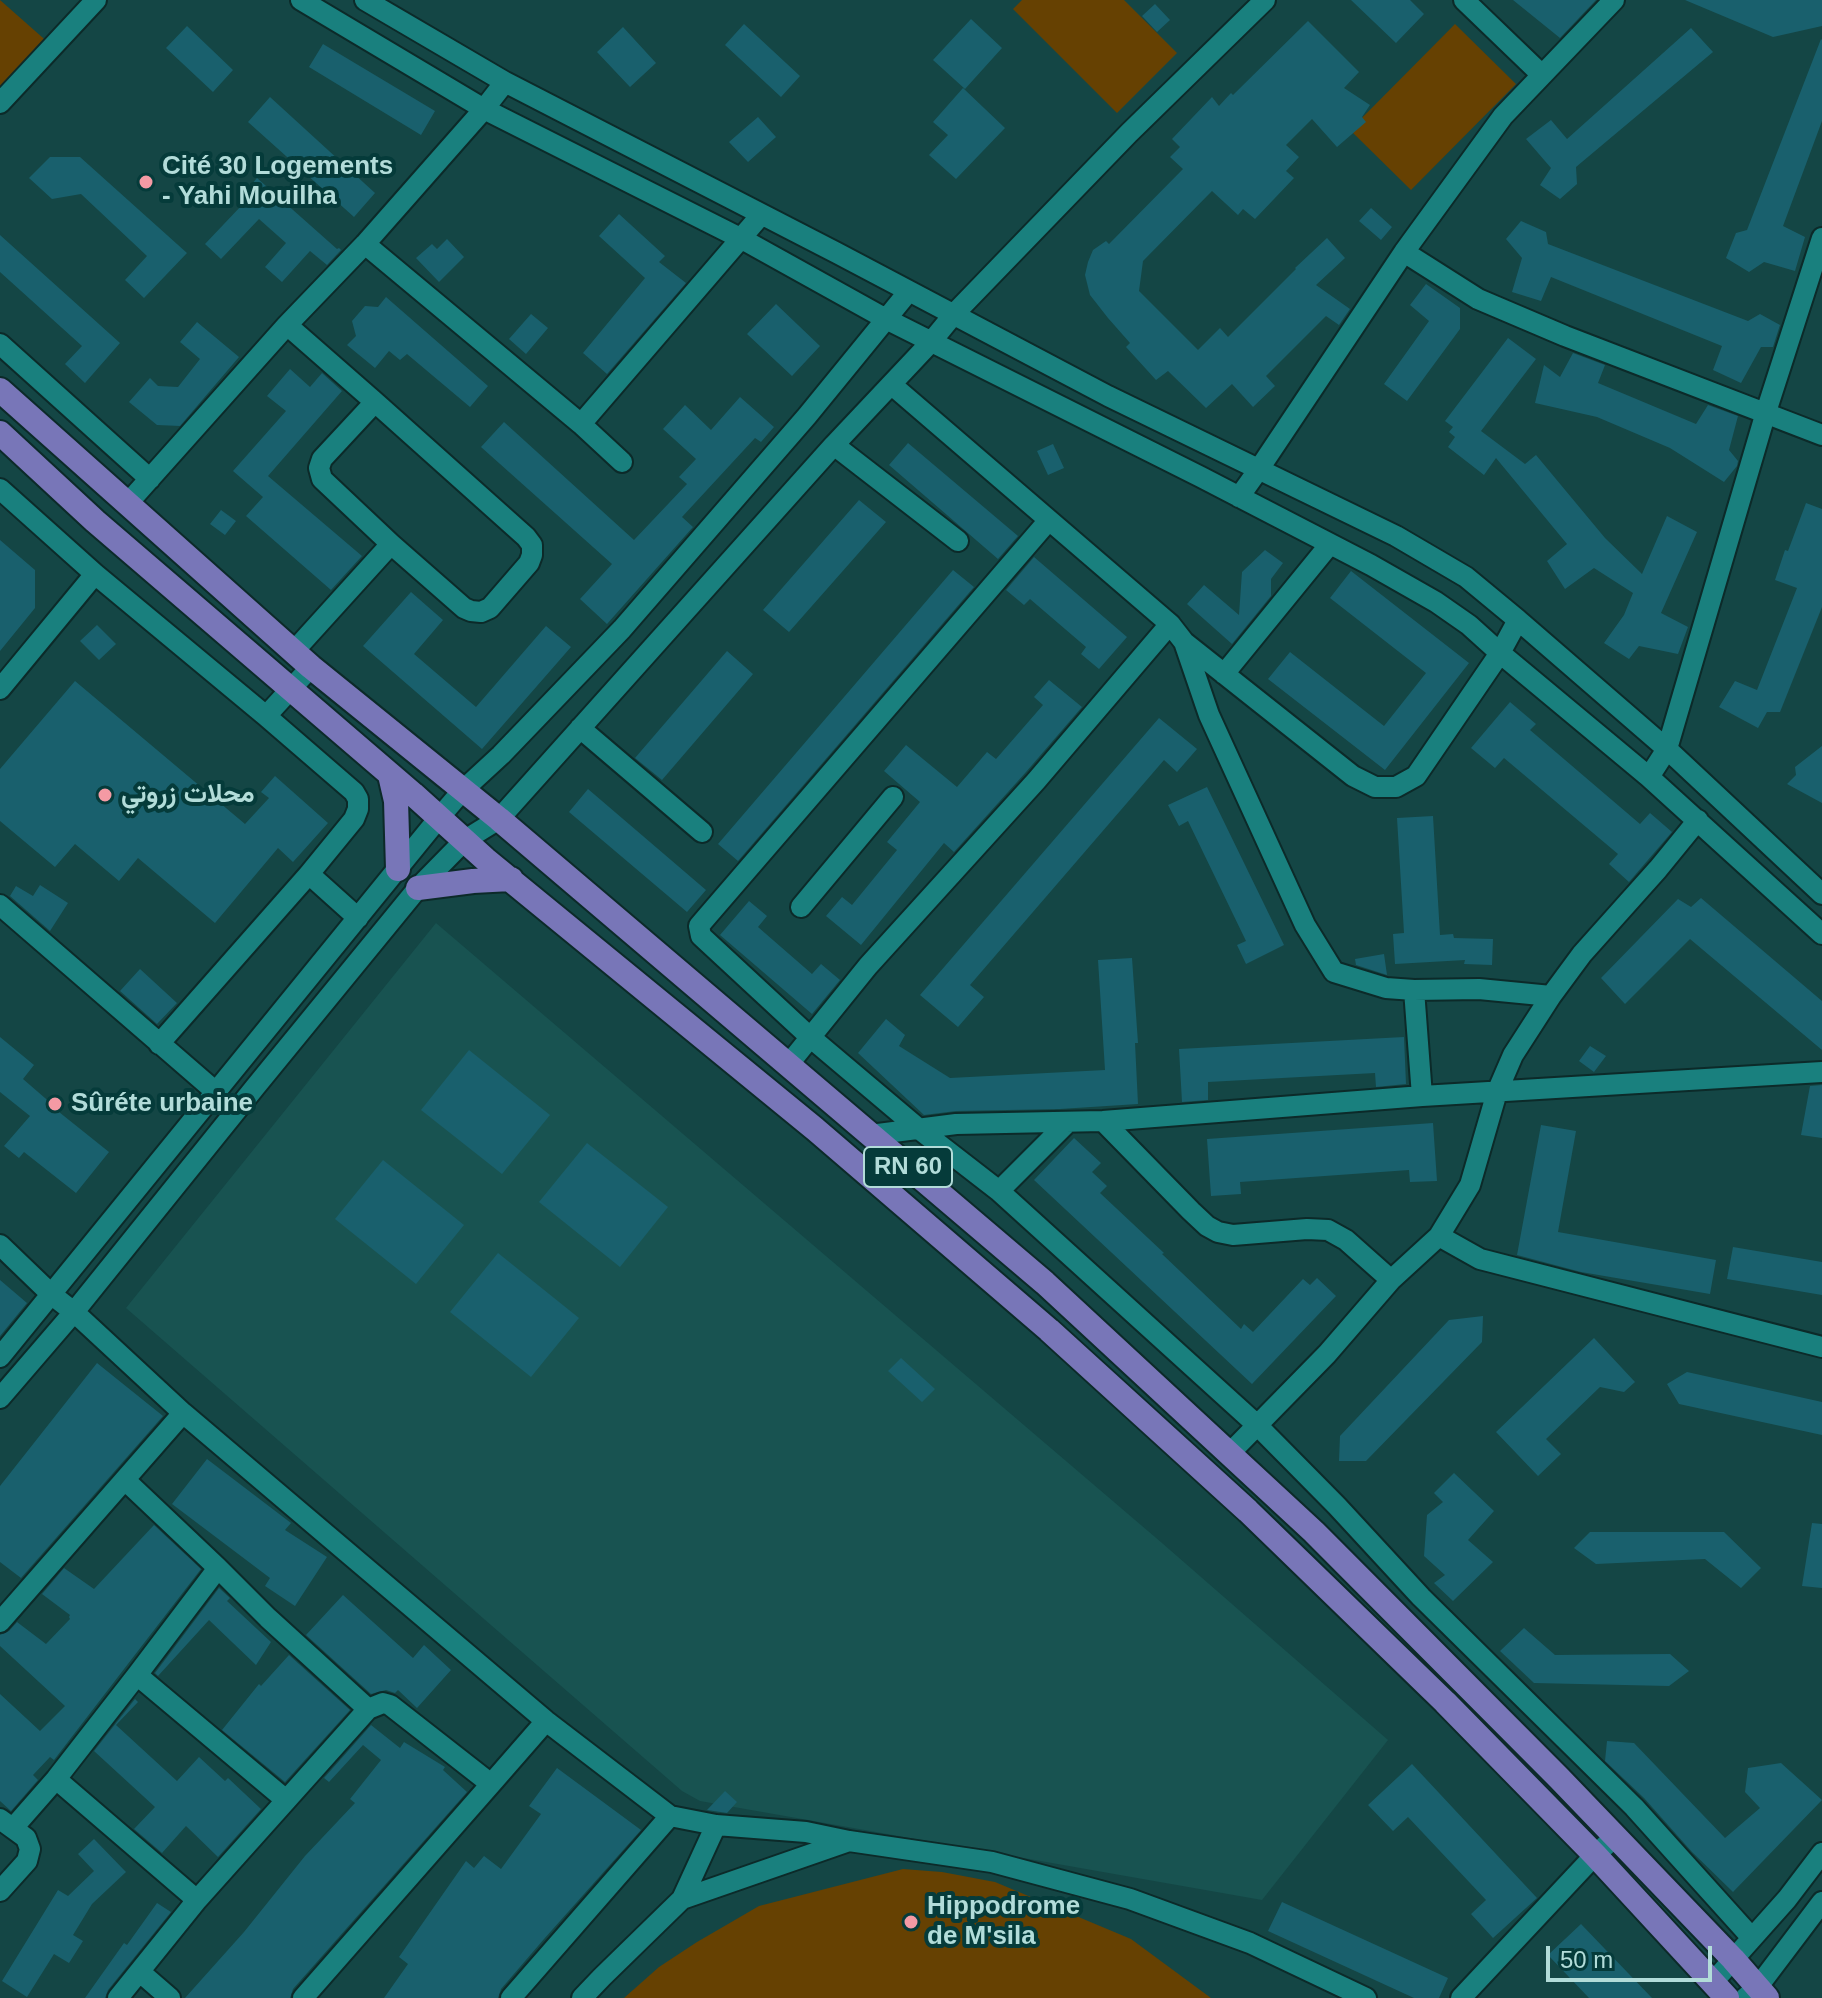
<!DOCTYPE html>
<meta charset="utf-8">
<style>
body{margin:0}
#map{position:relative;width:1822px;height:1998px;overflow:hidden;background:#144645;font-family:Arial,sans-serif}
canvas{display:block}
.scale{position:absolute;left:1546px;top:1946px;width:166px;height:36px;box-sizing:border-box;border:4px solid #b2dcd9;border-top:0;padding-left:10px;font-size:24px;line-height:28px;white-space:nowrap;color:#b2dcd9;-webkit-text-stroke:6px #053b3a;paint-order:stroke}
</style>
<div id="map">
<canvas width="1822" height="1998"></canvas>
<div class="scale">50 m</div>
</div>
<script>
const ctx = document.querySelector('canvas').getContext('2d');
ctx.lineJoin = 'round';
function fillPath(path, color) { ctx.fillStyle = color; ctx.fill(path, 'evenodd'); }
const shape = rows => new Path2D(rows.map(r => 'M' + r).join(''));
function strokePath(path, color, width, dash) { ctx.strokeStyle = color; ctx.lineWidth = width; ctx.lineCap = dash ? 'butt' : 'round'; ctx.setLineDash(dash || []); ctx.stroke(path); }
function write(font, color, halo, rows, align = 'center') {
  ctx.font = font + ' Arial,Vazirmatn,sans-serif'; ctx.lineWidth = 8; ctx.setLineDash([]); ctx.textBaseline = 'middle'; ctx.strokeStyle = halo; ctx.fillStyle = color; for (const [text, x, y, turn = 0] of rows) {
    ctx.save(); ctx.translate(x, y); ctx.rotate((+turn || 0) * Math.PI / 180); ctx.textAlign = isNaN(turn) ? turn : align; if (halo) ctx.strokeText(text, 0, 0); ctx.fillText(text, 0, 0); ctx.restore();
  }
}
const built = shape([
 [436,923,1162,1543,1388,1740,1262,1900,700,1801,682,1791,126,1308]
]);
const green = shape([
 [0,0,51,45,0,103],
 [1022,0,1124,0,1177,53,1117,113,1013,9],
 [1455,24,1516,84,1411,190,1350,130],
 [903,1869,942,1872,995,1882,1131,1939,1211,1998,624,1998,659,1967,697,1942,759,1906]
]);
const building = shape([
 [1351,0,1410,0,1424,14,1396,43],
 [1513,0,1596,0,1560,38],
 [1685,0,1822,0,1822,26,1773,37],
 [1155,4,1170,20,1157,32,1142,16],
 [971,19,1002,48,965,89,933,60],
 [1308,21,1359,72,1344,88,1370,105,1362,117,1366,122,1337,147,1312,119,1286,145,1299,157,1286,171,1294,178,1255,219,1243,209,1238,215,1212,191,1143,261,1139,291,1198,350,1220,328,1228,337,1296,269,1295,268,1327,238,1345,258,1316,285,1350,309,1339,325,1326,316,1266,376,1275,386,1253,407,1232,384,1206,408,1168,371,1156,380,1126,347,1130,343,1108,318,1090,295,1085,275,1088,262,1093,250,1106,241,1109,244,1183,169,1170,157,1180,147,1172,139,1212,97,1219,106,1231,93,1233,95],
 [744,24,800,76,781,97,725,45],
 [187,26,233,70,213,92,166,48],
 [623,27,656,63,630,87,597,52],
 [1691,28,1713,52,1576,167,1577,184,1560,199,1540,185,1551,168,1526,139,1551,120,1567,139],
 [1821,39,1822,40,1822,121,1783,226,1805,237,1795,271,1764,262,1749,272,1726,258,1736,233,1747,230],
 [323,44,435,111,421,135,309,67],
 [963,88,1005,128,956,179,929,155,948,135,933,122],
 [270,97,375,193,354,217,248,122],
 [758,117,776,137,748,162,729,142],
 [50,157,80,157,187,253,144,298,125,280,147,256,81,194,52,199,29,178],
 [257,178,337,249,339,248,341,250,327,265,310,251,282,282,265,267,286,243,259,219,221,259,205,244,242,205,238,200],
 [1371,208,1392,227,1381,240,1359,221],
 [619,214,665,256,659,262,686,283,607,374,583,353,645,278,599,236],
 [1521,221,1546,232,1548,244,1748,321,1760,314,1780,325,1773,347,1761,347,1741,383,1713,370,1722,346,1551,277,1541,301,1512,292,1522,258,1506,239],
 [0,235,120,343,85,383,65,364,82,346,0,272],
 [447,239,464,257,439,282,416,258,432,244,437,249],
 [1426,284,1460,308,1460,329,1407,401,1384,384,1429,321,1410,305],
 [386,297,488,386,470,407,407,354,400,360,389,351,375,368,347,345,356,336,352,321,365,306,378,307],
 [776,304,820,346,792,376,747,334],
 [531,314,548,328,526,354,509,339],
 [197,322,239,357,180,426,157,425,129,402,150,378,158,386,178,387,200,359,180,342],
 [1508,338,1536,359,1481,431,1525,464,1536,455,1605,538,1642,574,1667,516,1697,532,1661,613,1688,627,1678,654,1639,646,1629,659,1604,643,1624,615,1633,593,1594,568,1565,589,1547,561,1567,544,1496,458,1484,475,1448,447,1455,437,1449,432,1453,427,1445,421],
 [1573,353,1605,365,1598,383,1696,424,1708,405,1738,416,1729,450,1738,461,1737,466,1724,482,1670,448,1597,417,1535,403,1544,365,1560,377],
 [290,369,310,387,322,373,342,391,268,476,362,556,331,590,246,516,263,497,233,471,286,411,267,396],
 [740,397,774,427,761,442,755,438,682,517,693,527,607,624,580,599,612,564,481,447,504,422,634,540,687,484,679,477,696,459,663,429,685,405,711,430],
 [908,443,1018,536,998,559,889,465],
 [1053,444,1064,468,1048,475,1037,451],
 [859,500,886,522,789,632,763,610],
 [1806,503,1822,509,1822,607,1780,712,1767,712,1758,728,1719,707,1735,681,1757,690,1797,588,1775,580,1785,550,1788,551],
 [221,510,236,521,225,535,210,524],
 [0,540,35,570,35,608,0,651],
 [1265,550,1283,563,1271,579,1271,596,1232,644,1187,604,1204,585,1239,615,1242,572],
 [1034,557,1127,637,1099,669,1081,654,1086,647,1030,599,1024,605,1006,590],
 [953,570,974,587,738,861,718,844],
 [1351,571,1469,663,1385,770,1268,679,1290,652,1384,726,1426,673,1330,598],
 [411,592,443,620,414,654,476,707,546,626,571,647,482,749,363,646],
 [97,625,116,644,99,660,80,641],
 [727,651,753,674,662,780,635,758],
 [1049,680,1082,707,1026,772,954,852,944,843,861,945,826,916,842,897,852,905,897,850,887,842,920,802,884,771,906,745,957,787,987,752,996,759,1043,705,1034,697],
 [75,681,245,824,269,798,261,792,275,776,328,823,293,862,278,848,215,923,138,858,119,881,75,844,55,867,0,821,0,769],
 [1510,702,1536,724,1530,730,1640,824,1650,813,1672,832,1629,882,1609,864,1618,854,1504,758,1495,768,1471,748],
 [1159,718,1197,749,1177,772,1164,760,970,985,984,997,958,1027,920,995],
 [1822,746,1822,803,1787,784,1796,775,1795,767],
 [1207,787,1284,945,1246,964,1237,945,1246,941,1188,821,1179,826,1168,805],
 [588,789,706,890,687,912,569,812],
 [1433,816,1440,935,1453,934,1454,938,1493,939,1492,965,1464,964,1465,960,1395,964,1393,934,1404,933,1397,818],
 [40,885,68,903,50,931,10,896,16,886,33,896],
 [1701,898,1822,1001,1822,1050,1690,939,1625,1004,1601,978,1678,899,1691,907],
 [749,901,767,916,758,927,812,974,821,964,840,980,812,1014,720,935],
 [1384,954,1387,975,1356,965,1355,959],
 [1132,958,1138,1043,1135,1043,1138,1104,1060,1109,956,1111,924,1115,858,1053,886,1019,905,1035,899,1046,950,1078,1105,1070,1098,960],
 [140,969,177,1003,157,1024,120,991],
 [0,1037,34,1065,23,1079,60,1111,59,1112,109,1152,76,1193,24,1152,19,1158,4,1146,30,1116,0,1092],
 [1404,1037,1406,1084,1376,1087,1375,1073,1208,1082,1208,1100,1182,1102,1179,1049],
 [1590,1046,1606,1056,1594,1072,1579,1061],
 [469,1050,550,1115,502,1174,421,1110],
 [1822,1085,1822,1138,1801,1135,1810,1086],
 [1433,1123,1437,1181,1410,1182,1409,1170,1240,1182,1241,1194,1211,1196,1207,1139],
 [1541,1125,1576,1131,1558,1232,1716,1260,1710,1294,1581,1272,1517,1255],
 [1074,1138,1101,1163,1092,1172,1107,1186,1100,1193,1164,1253,1162,1254,1241,1329,1244,1324,1253,1332,1303,1279,1310,1285,1317,1278,1336,1296,1252,1384,1034,1180],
 [587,1143,668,1207,620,1267,539,1202],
 [383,1160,464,1225,416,1284,335,1219],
 [1733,1247,1822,1262,1822,1295,1727,1279],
 [498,1253,579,1318,531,1377,450,1312],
 [0,1280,27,1303,0,1336],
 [1483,1316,1482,1342,1366,1461,1339,1461,1340,1436,1449,1320],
 [1594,1338,1635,1382,1624,1392,1600,1387,1546,1439,1561,1454,1538,1476,1496,1432],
 [901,1358,935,1389,922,1402,888,1371],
 [97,1363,163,1416,21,1578,0,1562,0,1486],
 [1687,1372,1822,1402,1822,1435,1679,1404,1667,1384],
 [207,1459,291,1523,285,1530,327,1557,295,1606,265,1586,270,1578,172,1504],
 [1454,1473,1494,1511,1468,1540,1493,1562,1453,1601,1434,1583,1445,1575,1424,1556,1427,1515,1443,1502,1434,1493],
 [1812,1523,1822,1524,1822,1588,1802,1586],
 [154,1525,201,1569,54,1760,50,1757,33,1775,38,1780,11,1811,0,1801,0,1694,40,1731,65,1706,0,1646,0,1635,9,1631,17,1622,46,1644,70,1619,69,1617,70,1615,42,1594,64,1568,94,1589],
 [1590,1532,1724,1532,1761,1568,1741,1588,1705,1559,1596,1564,1574,1548],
 [219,1588,230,1598,227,1601,271,1642,256,1665,209,1620,158,1676,155,1673],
 [343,1595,413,1658,424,1645,451,1670,417,1708,398,1690,395,1693,386,1690,371,1694,306,1635],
 [1524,1628,1555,1655,1670,1654,1689,1671,1669,1686,1534,1683,1500,1651],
 [289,1655,350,1710,285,1782,222,1730,259,1684,261,1686],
 [135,1699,138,1702,116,1725,177,1781,199,1757,225,1781,228,1778,261,1809,218,1857,186,1826,162,1853,134,1829,155,1807,94,1751],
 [371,1725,400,1748,404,1742,445,1767,443,1770,467,1792,293,1989,290,1998,185,1998,244,1932,305,1856,355,1803,350,1799,381,1760,363,1745,329,1782,324,1778],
 [1607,1741,1634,1743,1725,1838,1760,1808,1745,1792,1748,1768,1781,1763,1822,1800,1733,1892,1692,1852,1644,1798,1605,1761],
 [1412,1764,1537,1898,1493,1938,1471,1914,1486,1900,1408,1817,1393,1831,1368,1805],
 [557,1768,641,1830,544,1939,501,1989,498,1998,384,1998,408,1964,399,1957,466,1861,474,1868,484,1856,501,1869,541,1814,529,1806],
 [725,1791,737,1802,727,1813,707,1810],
 [94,1839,126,1872,92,1904,73,1935,83,1941,69,1963,54,1954,27,1997,2,1981,58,1890,68,1896,94,1871,78,1854],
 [1282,1902,1448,1978,1439,1998,1414,1998,1268,1931],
 [157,1903,171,1912,108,1990,105,1998,85,1998,124,1943,127,1945],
 [1581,1924,1652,1998,1589,1998,1548,1955]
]);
const minor = shape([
 [301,0,484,109,742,239,886,319,1201,477,1371,565,1436,602,1469,625,1500,653,1649,777,1822,934],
 [365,0,505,82,837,253,1108,396,1396,536,1466,577,1518,620,1667,749,1822,894],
 [1464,0,1542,75],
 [0,103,96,0],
 [365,244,581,424,622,462],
 [1404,252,1478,299,1565,336,1822,435],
 [287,325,375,402,526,537,532,545,532,555,529,563,490,608,481,612,471,611,464,608,391,544,322,479,319,468,322,459,375,402],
 [0,344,150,479],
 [892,385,1170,624,1184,642,1353,776,1375,787,1396,787,1416,776,1500,653,1518,620],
 [581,424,761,215],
 [834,445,958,541],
 [0,489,95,574,266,716,354,792,358,799,358,809,354,819,309,874,159,1044],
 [1239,497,1259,469,1404,252,1503,116,1614,0],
 [128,503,287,325,365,244,484,109,505,82],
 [1049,520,704,920,699,926,701,936,810,1037,919,1129,999,1191,1257,1425,1337,1506,1421,1597,1634,1807,1752,1938],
 [1184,642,1209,715,1305,925,1334,972,1386,988,1414,990,1479,989,1551,996],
 [294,651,391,544],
 [1224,674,1330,544],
 [0,689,95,574],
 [266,716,311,667],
 [580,728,702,832],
 [1649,777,1667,749,1766,412,1822,238],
 [309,874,358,918],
 [0,905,216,1092],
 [801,907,893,797],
 [1414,990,1422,1096],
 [788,1065,868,966,1036,781,1170,624],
 [1103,1121,1191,1211,1207,1226,1218,1232,1233,1235,1307,1229,1328,1230,1346,1240,1391,1280,1439,1236,1470,1185,1497,1092,1513,1055,1551,996,1582,954,1658,869,1698,820],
 [870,1135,956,1124,1103,1121,1422,1096,1822,1072],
 [999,1191,1068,1122],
 [1439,1236,1480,1259,1822,1347],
 [0,1245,51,1294,74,1312,183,1413,546,1721,670,1816,716,1825,806,1832,849,1841,992,1862,1130,1899,1250,1943,1366,1998],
 [0,1357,438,819,462,791,501,755,622,629,807,416,909,291],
 [0,1398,74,1312,256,1086,418,888,465,840,499,819,834,445,931,342,954,314,1129,133,1265,0],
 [1229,1454,1327,1354,1391,1280],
 [218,1568,268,1618,368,1709],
 [0,1622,183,1413],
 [137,1675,286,1800],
 [56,1779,197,1900],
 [0,1819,26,1838,30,1849,27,1861,0,1891],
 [13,1828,56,1779,137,1675,218,1568,125,1480],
 [682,1899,849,1841],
 [140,1972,170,1998],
 [1713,1982,1787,1899,1822,1853],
 [118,1998,197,1900,368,1709,383,1703,390,1705,491,1784,546,1721],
 [303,1998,491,1784],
 [511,1998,670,1816],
 [582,1998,602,1977,682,1899,716,1825],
 [1461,1998,1595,1855,1615,1837],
 [1745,1998,1757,1988,1822,1902]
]);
const primary = shape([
 [0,390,311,667,499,819,1045,1283,1314,1532,1559,1778,1733,1959,1767,1998],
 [0,433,95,521,413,794,485,859,815,1129,1049,1330,1248,1511,1445,1702,1595,1855,1727,1998],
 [390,775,396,801,398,869],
 [418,888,473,881,511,879]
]);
const markers = [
 [146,182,8,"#f49aa4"],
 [105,795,8,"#f49aa4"],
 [55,1104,8,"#f49aa4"],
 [911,1922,8,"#f49aa4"]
];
const shields = [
 [908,1167,88]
];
const shieldNames = [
 ["RN 60",908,1167]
];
const poiNames = [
 ["Cité 30 Logements",162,167],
 ["- Yahi Mouilha",162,197],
 ["محلات زروتي",121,795],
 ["Sûréte urbaine",71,1104],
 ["Hippodrome",927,1907],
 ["de M'sila",927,1937]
];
fillPath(built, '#185351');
fillPath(green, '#664102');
fillPath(building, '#19606d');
strokePath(minor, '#0c2a29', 24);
strokePath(primary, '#0c2a29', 28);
strokePath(minor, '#19807e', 20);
strokePath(primary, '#7876b8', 24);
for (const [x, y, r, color] of markers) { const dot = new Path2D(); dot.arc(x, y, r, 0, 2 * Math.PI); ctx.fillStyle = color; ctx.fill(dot); strokePath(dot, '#053b3a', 3); }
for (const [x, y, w] of shields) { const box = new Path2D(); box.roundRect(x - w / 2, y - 20, w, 40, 6); ctx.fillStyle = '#053b3a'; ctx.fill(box); strokePath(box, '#b2dcd9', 2); }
write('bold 24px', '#b2dcd9', null, shieldNames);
write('bold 26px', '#b2dcd9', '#053b3a', poiNames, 'left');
</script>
